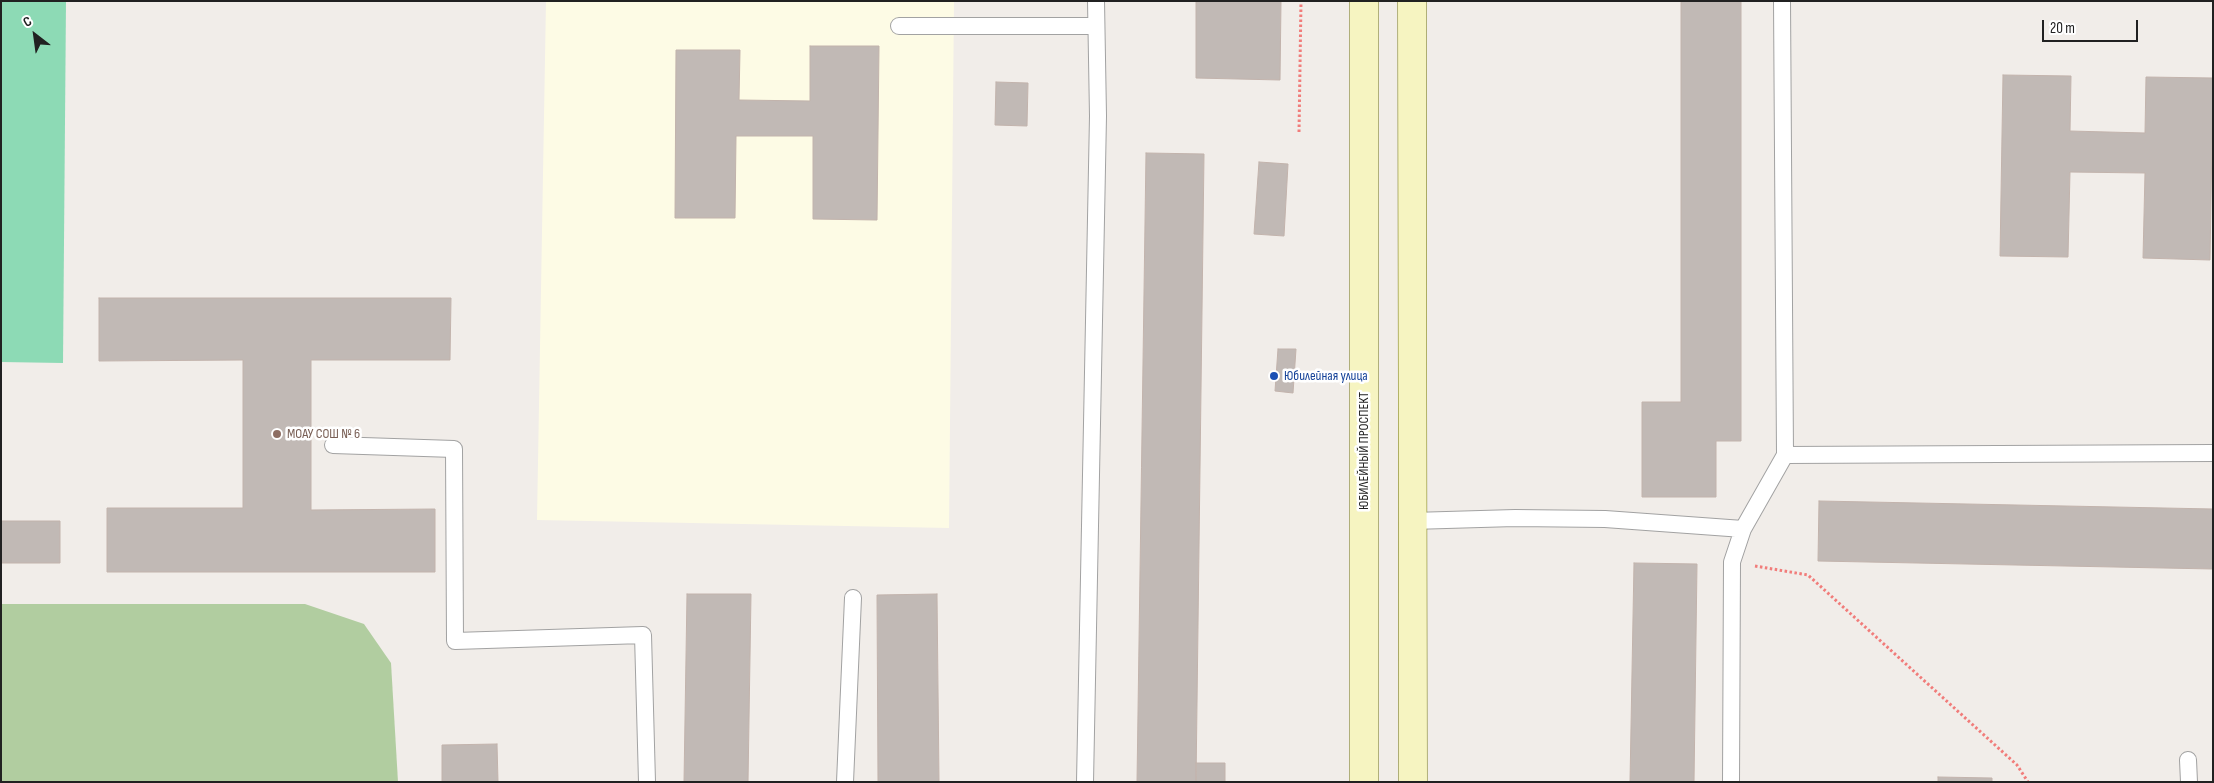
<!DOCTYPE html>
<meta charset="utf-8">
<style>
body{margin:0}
#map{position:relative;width:2214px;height:783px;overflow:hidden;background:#f1ede9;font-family:"Sofia Sans Condensed",sans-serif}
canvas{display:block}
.frame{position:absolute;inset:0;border:2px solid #212121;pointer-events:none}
.north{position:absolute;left:10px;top:10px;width:50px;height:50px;-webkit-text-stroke:4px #fff;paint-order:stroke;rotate:330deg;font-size:14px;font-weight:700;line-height:20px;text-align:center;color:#212121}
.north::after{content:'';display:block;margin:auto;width:18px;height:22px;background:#212121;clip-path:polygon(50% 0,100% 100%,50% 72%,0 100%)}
.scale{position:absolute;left:2042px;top:20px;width:96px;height:22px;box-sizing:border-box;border:2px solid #212121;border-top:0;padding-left:6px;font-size:15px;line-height:18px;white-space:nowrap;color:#212121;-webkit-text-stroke:4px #fff;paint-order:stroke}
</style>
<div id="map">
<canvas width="2214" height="783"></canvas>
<div class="frame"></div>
<div class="north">С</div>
<div class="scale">20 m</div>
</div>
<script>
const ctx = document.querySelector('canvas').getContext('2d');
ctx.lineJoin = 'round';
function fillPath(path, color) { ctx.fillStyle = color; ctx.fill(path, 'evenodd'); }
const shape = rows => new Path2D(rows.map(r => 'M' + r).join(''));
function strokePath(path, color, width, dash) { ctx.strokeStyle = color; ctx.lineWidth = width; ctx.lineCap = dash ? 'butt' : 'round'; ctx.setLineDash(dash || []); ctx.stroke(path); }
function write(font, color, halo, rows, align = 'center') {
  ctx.font = font + ' "Sofia Sans Condensed",sans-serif'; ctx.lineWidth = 5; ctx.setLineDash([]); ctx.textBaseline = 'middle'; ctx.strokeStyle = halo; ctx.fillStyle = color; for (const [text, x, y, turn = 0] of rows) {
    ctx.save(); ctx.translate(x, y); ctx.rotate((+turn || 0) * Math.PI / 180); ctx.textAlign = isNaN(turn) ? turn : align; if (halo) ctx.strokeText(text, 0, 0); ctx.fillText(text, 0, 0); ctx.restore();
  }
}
const education = shape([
 [546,1,954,1,949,528,537,520]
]);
const forest = shape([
 [1,604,305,604,364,624,391,663,398,782,2,782]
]);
const pitch = shape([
 [1,1,66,1,63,363,1,362]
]);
const building = shape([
 [1196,1,1281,1,1280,80,1196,78,1196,1],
 [1681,1,1741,1,1741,441,1716,441,1716,497,1642,497,1642,402,1681,402,1681,1],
 [810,46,879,46,877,220,813,219,813,136,736,136,735,218,675,218,676,50,740,50,739,100,810,101,810,46],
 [2003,75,2071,76,2070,131,2145,133,2146,77,2213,78,2210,260,2143,258,2145,173,2070,172,2068,257,2000,256,2003,75],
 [996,82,1028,83,1027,126,995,125,996,82],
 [1146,153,1204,154,1196,782,1137,782,1146,153],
 [1259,162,1288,164,1284,236,1254,234,1259,162],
 [99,298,451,298,450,360,311,360,311,510,435,509,435,572,107,572,107,508,243,508,243,360,99,361,99,298],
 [1278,349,1296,349,1293,393,1275,391,1278,349],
 [1819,501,2213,509,2213,569,1818,561,1819,501],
 [1,521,60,521,60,563,1,563,1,521],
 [1634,563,1697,564,1694,782,1630,782,1634,563],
 [687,594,751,594,748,782,684,782,687,594],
 [937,594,939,782,878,782,877,595,937,594],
 [497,744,498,782,442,782,442,745,497,744],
 [1196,763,1225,763,1225,782,1196,782,1196,763],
 [1938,777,1992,778,1992,782,1938,782,1938,777]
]);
const path = shape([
 [1299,132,1301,1],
 [1755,566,1808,575,2017,765,2028,782]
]);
const service = shape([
 [1782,1,1785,455],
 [899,26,1096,26],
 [333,445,454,449,455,641,643,635,647,782],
 [1412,521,1515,518,1605,519,1743,529,1732,562,1731,782],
 [1743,529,1785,455,2213,453],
 [2188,760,2189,782],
 [845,782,853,598],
 [1085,782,1098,116,1096,1]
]);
const secondary = shape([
 [1364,1,1364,782],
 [1412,1,1413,782]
]);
const markers = [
 [1274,376,5,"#1a4fb4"],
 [277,434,5,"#8d6e63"]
];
const transitNames = [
 ["Юбилейная улица",1284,376]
];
const educationNames = [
 ["МОАУ СОШ № 6",287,434]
];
const streetNames = [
 ["ЮБИЛЕЙНЫЙ ПРОСПЕКТ",1364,451,-90]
];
fillPath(education, '#fdfbe5');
fillPath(forest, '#b1cda0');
fillPath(pitch, '#8ddab5');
fillPath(building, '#c1b9b5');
strokePath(building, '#c2b3ac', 1);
strokePath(service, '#a2a2a2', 18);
strokePath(secondary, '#71730d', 29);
strokePath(path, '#f17c7a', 3, [2.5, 2.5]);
strokePath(service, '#fff', 16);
strokePath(secondary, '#f6f4c1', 28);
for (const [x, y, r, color] of markers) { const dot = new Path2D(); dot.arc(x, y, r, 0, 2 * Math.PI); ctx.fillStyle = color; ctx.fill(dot); strokePath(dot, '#fff', 2); }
write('14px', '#164399', '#fff', transitNames, 'left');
write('14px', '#785e54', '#fff', educationNames, 'left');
write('14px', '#212121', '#fff', streetNames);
</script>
